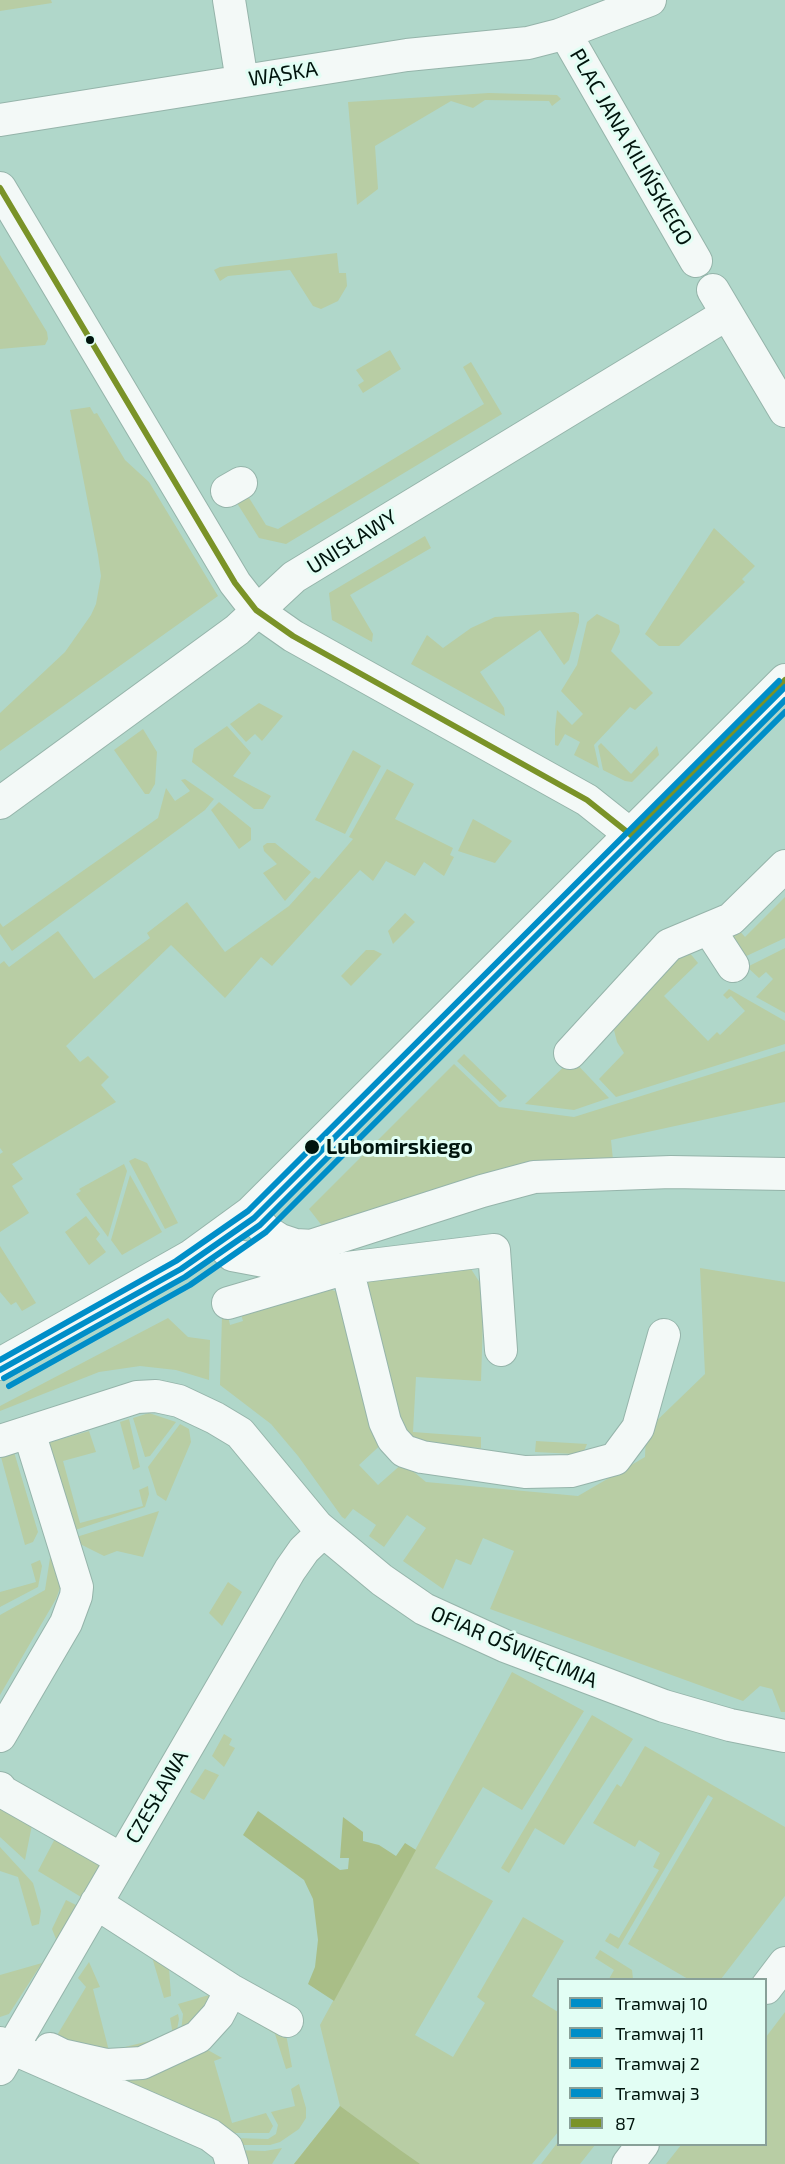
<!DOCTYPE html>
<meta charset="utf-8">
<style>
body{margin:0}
#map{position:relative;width:785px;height:2164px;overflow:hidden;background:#b0d7ca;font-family:"Exo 2",sans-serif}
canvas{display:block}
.legend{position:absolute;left:557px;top:1978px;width:210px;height:168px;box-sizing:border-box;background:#e2fef4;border:2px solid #88a098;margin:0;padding:8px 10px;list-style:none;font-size:18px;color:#00140d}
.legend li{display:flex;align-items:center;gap:12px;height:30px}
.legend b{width:30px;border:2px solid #88a098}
</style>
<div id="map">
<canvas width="785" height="2164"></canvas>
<ul class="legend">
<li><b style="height:8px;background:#008ec8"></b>Tramwaj 10</li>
<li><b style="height:8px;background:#008ec8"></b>Tramwaj 11</li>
<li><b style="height:8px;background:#008ec8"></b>Tramwaj 2</li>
<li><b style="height:8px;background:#008ec8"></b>Tramwaj 3</li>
<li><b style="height:8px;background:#7a9328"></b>87</li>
</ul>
</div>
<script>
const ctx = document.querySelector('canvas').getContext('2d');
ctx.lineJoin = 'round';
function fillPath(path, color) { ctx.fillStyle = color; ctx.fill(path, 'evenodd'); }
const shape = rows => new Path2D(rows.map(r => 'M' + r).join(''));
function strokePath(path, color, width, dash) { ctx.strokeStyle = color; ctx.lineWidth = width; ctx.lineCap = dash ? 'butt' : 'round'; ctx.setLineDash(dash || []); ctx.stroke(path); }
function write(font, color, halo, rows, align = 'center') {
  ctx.font = font + ' "Exo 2",sans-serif'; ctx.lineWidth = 6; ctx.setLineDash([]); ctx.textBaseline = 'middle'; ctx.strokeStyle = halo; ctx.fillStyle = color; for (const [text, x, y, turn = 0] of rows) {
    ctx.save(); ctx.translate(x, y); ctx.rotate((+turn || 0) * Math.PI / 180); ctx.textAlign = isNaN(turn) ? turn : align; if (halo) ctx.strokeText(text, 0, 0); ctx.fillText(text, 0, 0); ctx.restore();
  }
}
const green = shape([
 [0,0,51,0,52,3,0,11],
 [489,93,557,95,561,99,552,106,549,101,485,100,473,108,451,101,375,146,378,189,357,205,348,102],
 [337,253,339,273,346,273,347,286,338,301,321,309,313,306,290,270,228,276,220,281,214,270,220,267],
 [0,255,47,332,48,339,45,345,0,349],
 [390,350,401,369,363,393,358,385,364,381,356,370],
 [471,362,502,414,286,544,259,538,235,500,246,493,266,525,278,529,484,404,463,367],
 [90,407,94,414,97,413,125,460,149,482,218,596,0,751,0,713,65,652,91,615,96,604,101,576,98,555,70,410],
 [714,528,755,566,742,579,745,582,679,646,659,646,645,634],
 [425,536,431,548,350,595,373,634,372,642,332,620,329,593],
 [575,612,579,614,579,622,569,660,564,665,540,630,480,672,504,708,505,716,411,664,427,635,443,648,471,628,495,617],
 [597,614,619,625,620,632,611,651,653,693,635,710,630,707,594,745,599,768,574,755,580,742,565,734,558,746,555,745,555,730,557,710,572,725,583,714,561,691,577,665,587,622],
 [259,703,283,716,262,741,255,734,246,742,230,724],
 [227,726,251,753,233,776,271,796,263,809,254,809,192,762,194,749],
 [143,729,157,752,155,784,149,794,145,794,114,750],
 [601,743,631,774,657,746,659,755,632,782,625,781,603,770,598,746],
 [353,750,381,766,345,834,315,820],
 [387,769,414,784,395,819,453,848,450,855,454,857,444,876,424,862,415,876,386,861,373,881,360,870,272,966,261,957,225,998,171,945,66,1046,80,1062,88,1056,109,1077,101,1085,116,1102,12,1164,23,1179,12,1186,29,1213,0,1232,0,1154,3,1152,0,1148,0,964,4,961,9,967,58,931,94,979,150,938,147,933,187,902,225,952,289,906,315,877,319,879,353,839,349,837],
 [185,779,214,799,205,810,12,951,0,934,0,923,3,927,158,818,166,788,175,801,190,791,181,780],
 [219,802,251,828,251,840,239,849,211,810],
 [473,819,512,841,495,863,458,851],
 [267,843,275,843,311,872,285,901,263,873,277,864,264,851,263,846],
 [785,897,785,938,740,959,727,929,737,928,745,937],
 [405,913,415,922,393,944,388,931],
 [684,946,698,963,664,996,708,1041,717,1032,720,1035,745,1011,731,996,727,999,723,995,729,989,785,1021,785,1044,616,1097,599,1079,624,1053,617,1042,613,1026],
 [785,948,785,1013,756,997,773,979,766,972,759,978,747,967],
 [366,950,374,950,382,954,351,986,341,976],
 [785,1051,785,1102,611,1140,613,1160,530,1161,323,1227,309,1209,454,1064,499,1107,574,1117],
 [464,1054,507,1096,500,1102,457,1061],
 [572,1059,609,1098,574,1110,525,1104],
 [135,1158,147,1163,178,1223,165,1229,129,1161],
 [124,1164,127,1171,108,1237,76,1194,81,1191,79,1189],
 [130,1175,162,1232,122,1255,111,1240],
 [86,1216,100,1234,96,1239,106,1252,89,1265,65,1232],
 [0,1246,36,1303,22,1311,16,1302,11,1305,0,1292],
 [700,1268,785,1282,785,1712,781,1712,772,1689,760,1686,743,1701,490,1609,514,1551,483,1538,471,1565,456,1559,443,1589,403,1561,426,1528,407,1515,384,1547,369,1536,376,1525,353,1509,345,1519,342,1517,298,1456,271,1424,220,1385,222,1316,228,1316,230,1325,243,1321,239,1308,329,1289,338,1292,386,1440,359,1465,378,1485,403,1463,426,1482,578,1496,645,1457,646,1431,705,1374],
 [471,1269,484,1289,481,1381,416,1377,413,1432,481,1437,481,1448,415,1444,404,1439,365,1287,369,1280],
 [168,1318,188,1337,210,1340,209,1380,176,1370,140,1366,99,1372,0,1411,0,1406],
 [149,1413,176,1422,150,1456,145,1457,133,1418],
 [129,1419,140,1467,133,1470,120,1422],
 [180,1424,189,1429,191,1442,166,1501,157,1495,148,1467],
 [89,1431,96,1452,63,1461,80,1523,143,1506,139,1490,148,1486,149,1494,145,1507,66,1533,48,1443],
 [536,1441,587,1444,584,1451,575,1454,535,1452],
 [14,1452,38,1532,33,1542,25,1545,1,1457],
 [159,1511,143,1557,117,1551,104,1556,70,1539],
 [53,1557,60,1577,60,1588,56,1599,0,1695,0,1615,45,1590,50,1558],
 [40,1560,42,1566,38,1587,0,1607,0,1592,36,1582,31,1564],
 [228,1582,242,1592,222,1626,209,1613],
 [512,1672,584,1711,522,1810,483,1787,435,1868,493,1901,415,2035,453,2057,485,2003,477,1997,523,1917,564,1941,532,1996,558,2012,558,2132,532,2164,294,2164,340,2106,320,2025],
 [592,1715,633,1739,564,1845,535,1828,509,1873,501,1868],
 [224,1734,232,1739,229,1745,235,1748,224,1767,212,1756],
 [645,1746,785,1827,785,1896,721,1979,688,1979,628,1944,713,1798,708,1795,618,1949,605,1941,610,1933,619,1938,659,1870,653,1867,660,1853,639,1840,635,1847,593,1823,617,1784,621,1787],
 [205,1769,219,1775,204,1800,190,1792],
 [0,1794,34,1815,25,1860,0,1837],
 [59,1831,110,1859,86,1900,38,1871],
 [0,1847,33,1883,41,1911,39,1924,32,1926,18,1877,0,1871],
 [66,1900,80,1907,53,1953,56,1939,52,1929],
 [600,1950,632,1970,633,1979,609,1979,614,1970,595,1958],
 [152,1957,169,1968,171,1996,164,1998],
 [89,1962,100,1987,93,1989,109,2051,173,2035,170,2018,178,2014,179,2019,176,2035,160,2047,110,2056,56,2037,86,1987,78,1978],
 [42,1963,9,2014,0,2017,0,1975],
 [209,1995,210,2002,181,2032,183,2014,178,2004],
 [229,2007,286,2034,292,2067,286,2069,275,2034],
 [785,2012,785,2164,666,2164,681,2145,766,2144,766,2037],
 [199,2045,222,2058,214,2061,232,2123,266,2113,273,2126,269,2133,232,2133,54,2058],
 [299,2084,306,2108,306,2118,299,2129,280,2142,270,2145,233,2145,234,2138,268,2139,276,2134,278,2125,271,2112,295,2106,291,2089],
 [558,2142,558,2144,595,2145,580,2164,541,2164],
 [282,2148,272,2164,242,2164,235,2150,265,2151]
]);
const forest = shape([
 [258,1811,340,1870,348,1869,349,1858,340,1858,343,1817,363,1832,363,1841,379,1845,396,1856,405,1843,416,1850,334,2001,308,1984,315,1967,318,1940,313,1899,304,1880,243,1835],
 [340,2106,400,2150,420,2164,294,2164]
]);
const minor = shape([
 [229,0,242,81],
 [565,33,696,261],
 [0,120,407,55,528,43,559,35,650,0],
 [0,188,235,583,256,610,293,636,587,800,631,835],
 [713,290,785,411],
 [227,491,241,483],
 [0,803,237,630,294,577,727,314],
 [709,929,733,966],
 [570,1053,669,945,731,919,785,866],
 [250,1213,266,1231,280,1240,295,1245,314,1246],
 [216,1239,232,1255,264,1261,482,1191,534,1177,671,1172,785,1174],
 [347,1268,494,1250,501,1350],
 [228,1303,347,1268,385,1422,393,1439,404,1451,422,1457,525,1472,571,1471,615,1459,638,1428,664,1335],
 [0,1364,191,1256,250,1213,785,680],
 [0,1441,137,1397,156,1396,179,1401,215,1418,240,1433,317,1526,382,1580,424,1609,505,1646,664,1706,730,1725,785,1736],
 [0,1736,66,1623,76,1596,77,1587,29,1432],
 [0,1788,3,1792,121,1859],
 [96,1903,231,1990,287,2021],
 [766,1988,785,1963],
 [0,2043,210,2135,227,2148,232,2164],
 [50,2049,62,2055,107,2065,142,2063,198,2037,218,2015,231,1990],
 [0,2069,290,1570,304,1550,323,1532],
 [628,2164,643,2144]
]);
const bus1 = shape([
 [0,188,235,583,256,610,293,636,587,800,631,835],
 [631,835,785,680]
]);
const tram1 = shape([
 [0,1370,181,1269,254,1218,785,687]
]);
const tram2 = shape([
 [4,1378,185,1277,260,1225,785,700]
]);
const tram3 = shape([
 [0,1360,176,1261,248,1211,779,681]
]);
const tram4 = shape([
 [9,1386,190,1285,266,1232,785,712]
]);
const markers = [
 [90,340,5,"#00140d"],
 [312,1147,8,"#00140d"]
];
const streetNames = [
 ["WĄSKA",283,74,-9],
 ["PLAC JANA KILIŃSKIEGO",631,147,60],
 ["UNISŁAWY",352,542,-32],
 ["OFIAR OŚWIĘCIMIA",514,1647,23],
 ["CZESŁAWA",157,1797,-60]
];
const stopNames = [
 ["Lubomirskiego",326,1147]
];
fillPath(green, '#b8cda4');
fillPath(forest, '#a9be87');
strokePath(minor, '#95b4aa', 34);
strokePath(minor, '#f3f9f7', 32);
strokePath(bus1, '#7a9328', 6);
strokePath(tram1, '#008ec8', 6);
strokePath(tram2, '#008ec8', 6);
strokePath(tram3, '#008ec8', 6);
strokePath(tram4, '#008ec8', 6);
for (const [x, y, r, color] of markers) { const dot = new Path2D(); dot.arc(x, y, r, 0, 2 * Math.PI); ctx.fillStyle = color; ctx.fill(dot); strokePath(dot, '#e2fef4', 2); }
write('21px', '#00140d', '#e2fef4', streetNames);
write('bold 21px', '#00140d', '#e2fef4', stopNames, 'left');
</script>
